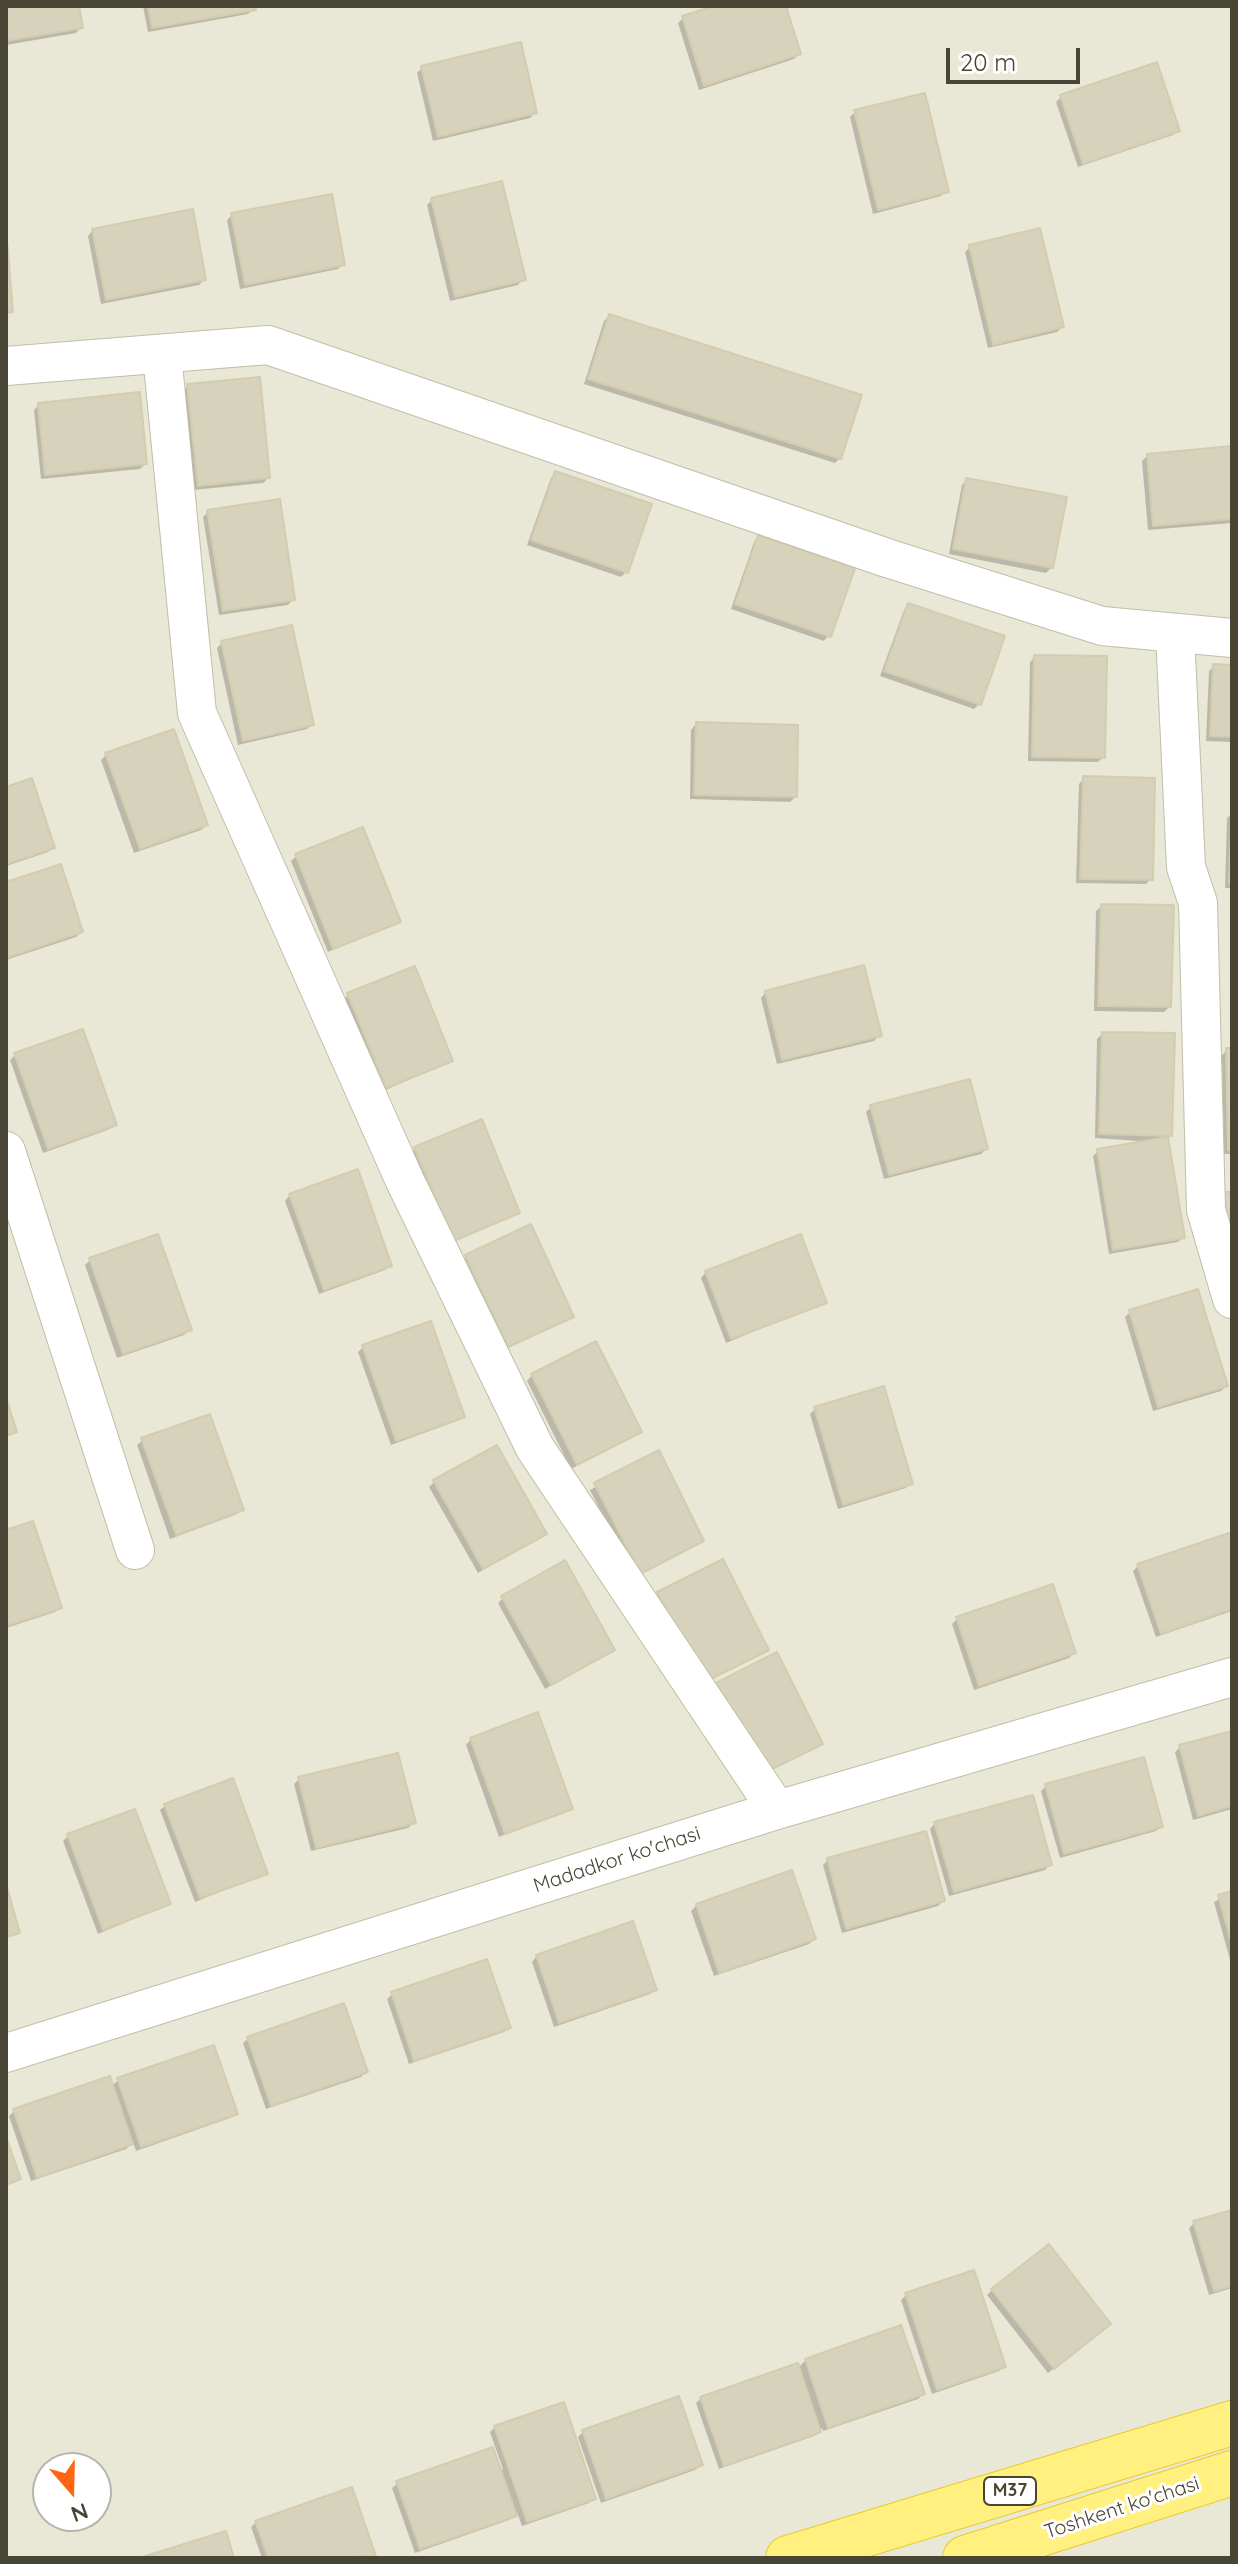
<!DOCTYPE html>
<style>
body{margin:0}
#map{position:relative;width:1238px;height:2564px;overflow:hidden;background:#f5f3e7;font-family:Quicksand,sans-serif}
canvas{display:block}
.frame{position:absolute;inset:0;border:8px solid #494535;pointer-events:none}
.north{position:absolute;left:32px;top:2452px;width:80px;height:80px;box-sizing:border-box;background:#fff;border:2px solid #b6b5ae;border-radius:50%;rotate:160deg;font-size:22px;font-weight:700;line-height:32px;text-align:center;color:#494535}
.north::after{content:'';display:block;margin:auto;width:28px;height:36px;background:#ff6614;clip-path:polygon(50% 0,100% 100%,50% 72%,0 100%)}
.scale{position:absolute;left:946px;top:48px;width:134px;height:36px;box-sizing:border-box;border:4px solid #494535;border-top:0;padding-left:10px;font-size:24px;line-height:28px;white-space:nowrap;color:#494535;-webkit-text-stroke:6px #fff;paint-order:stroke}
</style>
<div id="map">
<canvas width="1238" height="2564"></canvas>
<div class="frame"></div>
<div class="north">N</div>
<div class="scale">20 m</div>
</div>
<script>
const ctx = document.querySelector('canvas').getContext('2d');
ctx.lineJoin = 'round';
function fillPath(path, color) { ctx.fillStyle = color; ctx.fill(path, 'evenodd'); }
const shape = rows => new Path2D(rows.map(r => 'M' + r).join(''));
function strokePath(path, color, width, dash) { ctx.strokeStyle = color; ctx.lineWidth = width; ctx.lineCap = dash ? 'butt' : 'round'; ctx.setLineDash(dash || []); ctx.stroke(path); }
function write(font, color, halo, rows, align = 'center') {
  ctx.font = font + ' Quicksand,sans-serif'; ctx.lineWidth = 6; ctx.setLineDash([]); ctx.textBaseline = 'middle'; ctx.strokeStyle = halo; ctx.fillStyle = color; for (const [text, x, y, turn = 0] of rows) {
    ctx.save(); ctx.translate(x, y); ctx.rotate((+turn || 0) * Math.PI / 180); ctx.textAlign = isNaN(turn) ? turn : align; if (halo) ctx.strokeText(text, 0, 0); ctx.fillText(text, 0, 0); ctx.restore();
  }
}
const residential = shape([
 [6,6,1232,6,1232,2558,6,2558],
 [48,2468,96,2468,96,2516,48,2516]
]);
const shadow = shape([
 [6,6,77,6,81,27,76,33,6,45],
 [143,6,253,6,253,9,248,14,148,32],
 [721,6,784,6,799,54,794,59,699,90,678,23,683,18],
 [422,68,535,113,530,118,433,141,417,73],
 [1061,97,1178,130,1173,135,1078,167,1056,102],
 [855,112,946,191,941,196,873,214,850,117],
 [432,200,523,279,518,285,450,301,427,205],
 [232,215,343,264,338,269,240,289,227,220],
 [93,230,204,280,199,285,101,304,88,236],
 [970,247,1062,327,1057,332,988,348,965,252],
 [609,316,840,458,835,463,584,384,604,321],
 [188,386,268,478,263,483,193,490,183,391],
 [39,405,145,464,140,469,41,479,34,410],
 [1232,448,1232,523,1148,530,1142,461,1148,455],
 [556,473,626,572,621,577,527,545,551,478],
 [967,480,1052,567,1046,573,949,554,962,485],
 [208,512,293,599,288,605,219,615,203,517],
 [759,537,829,635,824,641,731,609,754,542],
 [909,605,979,704,974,709,880,676,904,610],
 [222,643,312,724,307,729,238,745,217,648],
 [1035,657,1103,757,1098,762,1028,761,1030,662],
 [1214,666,1232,667,1232,742,1206,741,1209,671],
 [696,724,795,797,790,802,690,799,691,730],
 [106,755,206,825,201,830,134,853,101,760],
 [1084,778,1151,879,1146,884,1076,883,1079,784],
 [6,789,53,847,48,852,6,866],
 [1232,814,1232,888,1225,888,1227,818],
 [296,856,398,921,328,952,291,861],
 [6,884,81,932,76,937,6,960],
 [1102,906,1169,1007,1164,1012,1094,1011,1096,911],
 [766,992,879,1035,874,1041,777,1064,761,998],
 [348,995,451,1061,381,1092,343,1000],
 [1102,1034,1170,1135,1167,1138,1183,1237,1178,1242,1109,1254,1093,1156,1098,1151,1152,1142,1095,1138,1097,1039],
 [1227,1050,1232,1050,1232,1154,1224,1154,1222,1055],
 [15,1055,115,1124,110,1129,43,1153,10,1060],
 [871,1107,986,1149,981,1154,884,1179,866,1112],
 [416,1148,518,1213,447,1245,410,1153],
 [290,1195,390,1265,385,1270,319,1294,285,1201],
 [466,1257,571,1316,502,1351,461,1262],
 [90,1260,189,1329,184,1335,117,1358,85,1265],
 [706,1272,824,1302,726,1343,701,1278],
 [1130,1312,1226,1386,1221,1391,1153,1411,1125,1317],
 [363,1347,462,1416,457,1421,391,1445,358,1352],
 [532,1375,640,1432,571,1469,527,1381],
 [815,1409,911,1483,906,1488,838,1509,810,1414],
 [143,1440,242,1509,237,1514,170,1539,137,1445],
 [658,1453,702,1541,634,1578,590,1490],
 [434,1482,544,1533,478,1573,429,1487],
 [6,1532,60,1607,55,1612,6,1628],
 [1232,1534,1232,1611,1156,1637,1133,1571,1138,1566],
 [659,1593,766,1650,698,1686,654,1598],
 [503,1598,612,1650,545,1689,498,1603],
 [957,1619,1074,1653,1069,1658,974,1690,952,1624],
 [708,1692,821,1743,753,1780],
 [1232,1733,1232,1809,1193,1820,1175,1752,1180,1747],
 [471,1739,571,1808,499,1837,466,1745],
 [299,1779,413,1823,408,1828,311,1851,294,1784],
 [1046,1786,1161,1826,1156,1831,1060,1858,1041,1791],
 [166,1805,266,1873,195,1902,160,1810],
 [935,1823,1050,1864,1045,1870,949,1896,930,1829],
 [68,1836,168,1904,98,1934,63,1841],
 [828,1860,943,1901,938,1906,842,1933,823,1865],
 [1232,1893,1232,1967,1214,1902],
 [697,1905,814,1939,809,1944,714,1976,691,1911],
 [537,1956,655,1989,650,1994,554,2027,532,1962],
 [392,1994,509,2027,504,2032,409,2064,387,1999],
 [249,2038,366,2071,361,2077,266,2109,243,2043],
 [118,2080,236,2113,230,2118,136,2151,133,2142,126,2149,31,2181,9,2116,14,2111,111,2087],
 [1232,2212,1232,2288,1209,2295,1189,2228,1194,2223],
 [992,2290,1104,2329,1048,2373,987,2295],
 [906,2295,1004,2366,999,2371,932,2394,901,2300],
 [806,2360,923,2394,918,2399,823,2431,822,2428,814,2436,719,2469,696,2403,701,2398,797,2369],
 [495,2427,594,2498,589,2503,522,2526,517,2512,509,2520,415,2553,392,2488,398,2483,503,2469,490,2432],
 [583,2432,701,2465,695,2470,601,2503,578,2437],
 [256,2522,373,2555,262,2558,251,2527]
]);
const building = shape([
 [6,6,79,6,83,28,6,41,6,6],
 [148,6,255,6,256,10,152,28,148,6],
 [714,6,786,6,801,54,704,86,682,16,714,6],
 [521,42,537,113,438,137,421,66,521,42],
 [1157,62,1180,131,1083,164,1060,95,1157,62],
 [925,93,949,192,878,210,854,110,925,93],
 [502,181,526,280,455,297,431,198,502,181],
 [332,194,345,265,245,285,231,213,332,194],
 [193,209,206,280,106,300,92,229,193,209],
 [1040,228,1064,327,993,345,969,245,1040,228],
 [7,240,13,312,6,313,6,240,7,240],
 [609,314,862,395,841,459,588,379,609,314],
 [260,377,270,478,198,486,187,384,260,377],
 [140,392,147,464,45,475,38,403,140,392],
 [1232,446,1232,519,1153,526,1147,454,1232,446],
 [555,471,652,504,628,573,531,540,555,471],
 [966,478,1067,497,1053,568,953,549,966,478],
 [280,499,295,600,223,611,207,510,280,499],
 [758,535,855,568,831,637,735,604,758,535],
 [908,603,1005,636,981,705,884,671,908,603],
 [292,625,314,725,243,741,221,641,292,625],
 [1034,655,1107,656,1105,758,1032,757,1034,655],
 [1213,664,1232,665,1232,737,1210,736,1213,664],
 [696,722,798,725,797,797,694,795,696,722],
 [174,729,208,825,140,849,105,753,174,729],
 [1083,776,1155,778,1153,880,1080,879,1083,776],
 [32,778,55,848,6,864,6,787,32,778],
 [1232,811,1232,884,1229,883,1232,811],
 [363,827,401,922,333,949,295,854,363,827],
 [61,864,83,932,6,958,6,882,61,864],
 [1101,904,1174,905,1171,1007,1098,1006,1101,904],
 [864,965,882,1036,782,1060,765,991,864,965],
 [415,966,453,1061,386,1088,347,993,415,966],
 [83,1029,117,1125,48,1149,14,1053,83,1029],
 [1102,1032,1175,1033,1172,1136,1099,1134,1102,1032],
 [1226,1048,1232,1048,1232,1150,1228,1150,1226,1048],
 [970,1079,988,1149,889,1175,870,1105,970,1079],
 [482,1119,520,1213,453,1241,414,1147,482,1119],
 [1168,1137,1185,1238,1113,1250,1097,1149,1168,1137],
 [358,1169,392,1266,324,1290,289,1194,358,1169],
 [1221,1192,1232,1192,1232,1265,1221,1192],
 [531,1224,574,1317,508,1347,465,1255,531,1224],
 [158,1234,192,1330,123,1354,89,1258,158,1234],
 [801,1234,827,1303,731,1339,705,1271,801,1234],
 [1198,1289,1228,1386,1158,1407,1129,1310,1198,1289],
 [431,1321,465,1417,396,1441,362,1345,431,1321],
 [596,1341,642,1432,577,1465,531,1374,596,1341],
 [884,1386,913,1484,843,1505,814,1407,884,1386],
 [6,1398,17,1432,6,1436,6,1398],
 [210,1414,244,1510,176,1535,141,1438,210,1414],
 [497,1445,547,1534,483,1569,433,1480,497,1445],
 [659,1450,704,1541,640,1574,594,1483,659,1450],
 [33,1521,62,1608,6,1626,6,1530,33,1521],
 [1232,1532,1232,1609,1161,1634,1137,1564,1232,1532],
 [723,1559,769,1650,703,1683,657,1592,723,1559],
 [565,1560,615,1650,551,1685,501,1596,565,1560],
 [1053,1584,1076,1653,979,1686,956,1617,1053,1584],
 [777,1652,823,1744,758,1776,712,1685,777,1652],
 [538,1712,573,1809,505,1834,470,1738,538,1712],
 [1232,1731,1232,1806,1198,1816,1179,1745,1232,1731],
 [398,1753,416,1823,316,1848,298,1777,398,1753],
 [1144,1757,1163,1827,1064,1854,1045,1784,1144,1757],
 [233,1778,268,1874,200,1898,164,1804,233,1778],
 [1033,1795,1052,1865,954,1892,934,1822,1033,1795],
 [135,1809,171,1904,103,1930,67,1834,135,1809],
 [926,1831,945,1901,846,1929,827,1858,926,1831],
 [792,1870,816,1939,719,1973,696,1904,792,1870],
 [6,1884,20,1933,6,1937,6,1884],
 [1232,1891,1232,1945,1218,1895,1232,1891],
 [633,1921,657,1990,559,2023,536,1955,633,1921],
 [487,1959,511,2028,414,2061,391,1992,487,1959],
 [344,2003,368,2072,271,2106,247,2037,344,2003],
 [214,2045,238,2114,141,2147,117,2078,214,2045],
 [110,2076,133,2144,37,2178,13,2109,110,2076],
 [6,2137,21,2179,6,2185,6,2137],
 [1232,2210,1232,2286,1214,2291,1193,2221,1232,2210],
 [1049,2244,1111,2324,1054,2369,991,2289,1049,2244],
 [974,2270,1006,2367,937,2390,905,2293,974,2270],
 [901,2325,925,2394,828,2428,805,2359,901,2325],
 [798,2363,821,2432,724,2466,700,2397,798,2363],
 [679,2396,703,2465,606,2499,582,2430,679,2396],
 [564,2402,596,2499,527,2522,494,2426,564,2402],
 [493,2447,517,2516,420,2549,396,2481,493,2447],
 [352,2487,376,2556,268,2558,255,2521,352,2487],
 [226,2531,234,2558,139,2558,226,2531]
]);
const minor = shape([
 [162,354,197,713,405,1181,535,1448,777,1810],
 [6,366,268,345,887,558,1102,626,1232,638],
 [1175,633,1186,867,1198,903,1206,1210,1232,1299],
 [6,1151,135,1550],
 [6,2053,777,1810,1232,1677]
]);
const trunk = shape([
 [788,2558,1232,2423],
 [965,2558,1232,2473]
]);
const shields = [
 [1010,2491,52]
];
const shieldNames = [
 ["M37",1010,2491]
];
const streetNames = [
 ["Madadkor ko'chasi",617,1860,-18],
 ["Toshkent ko'chasi",1122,2508,-18]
];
fillPath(residential, '#e9e7d5');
fillPath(shadow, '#0003');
fillPath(building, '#d7d2bb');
strokePath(building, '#d3ccae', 2);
strokePath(minor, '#c1bea9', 40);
strokePath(trunk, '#eaca2c', 46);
strokePath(minor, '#fff', 38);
strokePath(trunk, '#fff07f', 44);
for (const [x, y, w] of shields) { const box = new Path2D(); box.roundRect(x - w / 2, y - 14, w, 28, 6); ctx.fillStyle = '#fff'; ctx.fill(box); strokePath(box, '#494535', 2); }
write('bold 18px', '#494535', null, shieldNames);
write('20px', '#494535', '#fff', streetNames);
</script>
